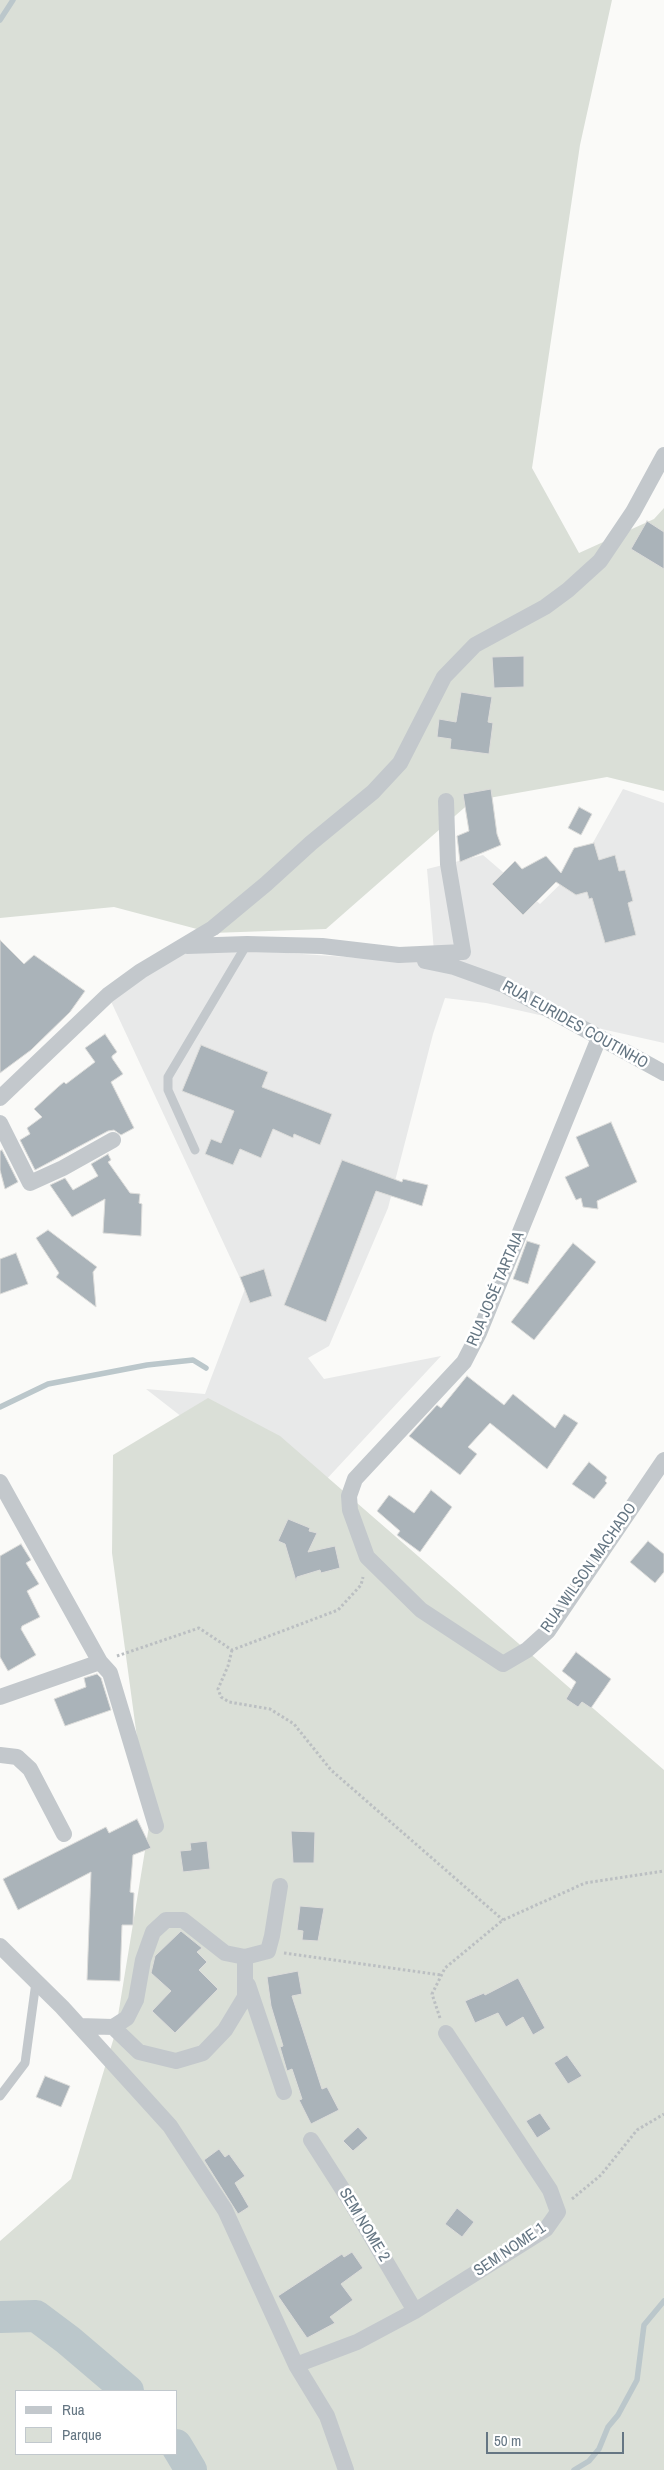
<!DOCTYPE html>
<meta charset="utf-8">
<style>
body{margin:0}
#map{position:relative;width:664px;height:2470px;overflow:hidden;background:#fafaf8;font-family:"Archivo Narrow",sans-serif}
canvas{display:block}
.legend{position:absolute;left:15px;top:2390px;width:162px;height:65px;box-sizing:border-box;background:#fff;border:1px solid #c1c8cd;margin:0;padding:6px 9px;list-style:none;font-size:15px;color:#657683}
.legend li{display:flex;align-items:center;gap:10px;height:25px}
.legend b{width:25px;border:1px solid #c1c8cd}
.scale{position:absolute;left:486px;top:2432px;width:138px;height:22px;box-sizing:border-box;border:2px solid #657683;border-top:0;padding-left:6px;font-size:15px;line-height:18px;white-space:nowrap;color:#657683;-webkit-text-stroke:4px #fff;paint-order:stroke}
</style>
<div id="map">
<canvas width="664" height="2470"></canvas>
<ul class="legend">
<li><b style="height:6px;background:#c3c8cc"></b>Rua</li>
<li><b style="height:14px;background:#dadfd7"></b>Parque</li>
</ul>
<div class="scale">50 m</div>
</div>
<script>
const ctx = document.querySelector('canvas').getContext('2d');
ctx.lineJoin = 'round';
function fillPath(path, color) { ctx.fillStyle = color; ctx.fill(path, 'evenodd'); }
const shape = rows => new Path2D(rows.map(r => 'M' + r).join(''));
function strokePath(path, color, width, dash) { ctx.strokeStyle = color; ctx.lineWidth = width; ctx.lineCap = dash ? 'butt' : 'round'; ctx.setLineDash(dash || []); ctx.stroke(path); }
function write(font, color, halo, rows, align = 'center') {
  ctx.font = font + ' "Archivo Narrow",sans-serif'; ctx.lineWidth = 5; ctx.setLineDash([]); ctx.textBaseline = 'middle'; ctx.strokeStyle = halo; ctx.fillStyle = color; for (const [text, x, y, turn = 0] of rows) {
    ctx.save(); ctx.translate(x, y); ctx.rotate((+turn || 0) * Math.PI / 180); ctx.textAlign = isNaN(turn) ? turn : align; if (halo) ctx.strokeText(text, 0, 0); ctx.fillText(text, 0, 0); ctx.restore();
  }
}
const built = shape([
 [623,789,664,803,664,1043,486,1003,445,998,433,1034,388,1208,329,1346,308,1358,324,1379,441,1356,310,1497,245,1466,146,1389,205,1394,245,1289,108,995,184,946,435,963,427,869,483,855,540,904,581,864]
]);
const green = shape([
 [0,0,612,0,580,145,532,468,579,553,654,519,664,508,664,791,607,777,472,801,326,929,212,933,114,907,0,918],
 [208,1398,280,1436,664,1770,664,2470,0,2470,0,2241,71,2179,115,2034,149,1826,112,1553,113,1455],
 [16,2391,176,2391,176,2454,16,2454]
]);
const stream = shape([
 [0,20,13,0],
 [0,1407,48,1384,147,1365,193,1360,206,1368],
 [574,2470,589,2461,599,2449,608,2427,618,2415,637,2380,644,2325,664,2301]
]);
const river = shape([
 [0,2317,36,2316,68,2340,128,2391],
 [176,2445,191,2470]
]);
const building = shape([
 [647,521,664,532,664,569,631,549,647,521],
 [524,656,524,687,494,688,492,657,524,656],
 [461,692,492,697,488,722,493,723,489,754,450,749,451,739,437,737,439,719,456,722,461,692],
 [491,789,497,834,501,845,460,862,457,836,469,831,463,794,491,789],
 [579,807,592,814,581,835,568,828,579,807],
 [594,843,599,860,615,855,619,871,625,870,633,901,628,903,636,935,605,943,592,898,589,899,587,892,576,895,556,882,523,915,492,884,515,861,522,869,546,856,561,873,574,848,594,843],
 [0,940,24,964,34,955,85,991,70,1012,31,1050,0,1073,0,940],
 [105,1034,117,1052,112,1056,112,1058,123,1074,111,1082,134,1128,121,1135,114,1130,108,1131,35,1170,20,1140,30,1134,27,1128,42,1117,34,1109,58,1087,64,1082,66,1084,95,1062,85,1048,105,1034],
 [201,1045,268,1072,262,1087,332,1114,320,1145,294,1134,293,1138,273,1129,261,1158,240,1149,233,1165,205,1154,211,1139,221,1143,234,1111,182,1091,201,1045],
 [611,1122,637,1182,597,1201,598,1209,583,1207,581,1198,576,1200,565,1177,589,1166,576,1137,611,1122],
 [2,1150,18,1182,5,1189,0,1170,0,1151,2,1150],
 [108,1154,111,1160,108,1162,130,1193,140,1194,139,1203,142,1204,141,1236,103,1233,105,1199,72,1217,50,1185,65,1178,73,1190,98,1176,91,1164,108,1154],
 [342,1160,402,1182,403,1179,428,1185,422,1206,376,1191,326,1322,284,1305,342,1160],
 [48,1230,97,1267,93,1272,96,1307,56,1277,59,1273,36,1238,48,1230],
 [527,1241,540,1245,528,1284,513,1279,527,1241],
 [573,1243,596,1262,534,1340,511,1322,573,1243],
 [16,1253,28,1284,0,1294,0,1259,16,1253],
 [264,1269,272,1296,250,1303,240,1277,264,1269],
 [467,1376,504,1405,513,1394,555,1428,564,1414,578,1423,547,1469,490,1423,468,1447,477,1454,460,1475,409,1436,437,1405,441,1408,467,1376],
 [589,1462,607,1477,605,1481,607,1483,594,1499,572,1484,589,1462],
 [431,1490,452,1507,420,1552,397,1535,400,1531,377,1511,389,1495,414,1513,431,1490],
 [288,1519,310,1528,309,1531,317,1533,308,1552,335,1546,340,1568,321,1573,320,1570,297,1577,296,1581,285,1544,278,1541,288,1519],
 [648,1541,664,1554,664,1572,655,1583,630,1562,648,1541],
 [21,1544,31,1560,26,1563,39,1584,27,1591,40,1617,22,1626,21,1629,36,1655,8,1671,0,1657,0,1556,21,1544],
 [576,1652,611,1679,591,1708,582,1702,578,1707,566,1699,576,1682,562,1671,576,1652],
 [97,1674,101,1678,111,1710,65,1726,54,1699,86,1687,84,1678,97,1674],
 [137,1819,151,1848,133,1855,130,1892,134,1893,133,1925,122,1925,120,1981,87,1980,91,1872,18,1910,3,1879,106,1827,109,1833,137,1819],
 [291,1831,315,1832,314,1863,293,1863,291,1831],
 [207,1841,210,1869,183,1872,180,1851,191,1850,190,1843,207,1841],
 [300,1906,324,1908,318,1941,302,1940,303,1931,297,1930,300,1906],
 [181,1931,202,1948,197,1952,207,1962,199,1970,218,1989,175,2033,152,2011,171,1991,151,1973,155,1956,181,1931],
 [298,1971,302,1994,292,1996,322,2089,327,2087,339,2110,311,2124,299,2100,302,2099,292,2069,287,2071,280,2047,283,2046,271,2006,267,1977,298,1971],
 [518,1978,545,2028,533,2035,523,2017,506,2027,498,2013,475,2023,465,2001,484,1993,485,1995,518,1978],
 [567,2055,582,2076,568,2084,554,2063,567,2055],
 [45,2076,70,2086,61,2107,36,2097,45,2076],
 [540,2113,551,2129,537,2138,526,2121,540,2113],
 [358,2127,368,2138,353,2151,343,2141,358,2127],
 [219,2149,225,2157,229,2154,245,2176,235,2183,249,2207,238,2214,204,2160,219,2149],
 [457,2208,474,2222,462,2237,445,2224,457,2208],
 [352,2252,363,2268,341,2284,353,2300,330,2317,335,2323,307,2338,278,2296,342,2254,344,2257,352,2252]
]);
const path = shape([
 [232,1650,228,1666,218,1689,221,1697,229,1702,270,1709,294,1724,331,1770,503,1920],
 [117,1656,199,1628,232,1650,338,1610,361,1585,363,1577],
 [284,1953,441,1975],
 [440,2018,432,1994,445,1968,503,1920,585,1883,664,1871],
 [572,2199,601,2175,637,2130,664,2114]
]);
const service = shape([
 [195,1150,168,1090,168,1077,247,944],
 [0,2096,25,2063,36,1982]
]);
const minor = shape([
 [187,946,247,944,322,946,399,955,463,952,448,864,446,801],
 [425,961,454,967,504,985,664,1073],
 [599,1038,479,1333,464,1362,355,1479,349,1496,350,1510,367,1557,421,1610,503,1664,527,1650,548,1631,664,1460],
 [0,1098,108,995,141,971,213,928,266,884,311,843,373,792,400,763,444,677,475,645,545,607,568,590,600,561,633,512,664,455],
 [0,1123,30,1183,63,1168,113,1140],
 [0,1482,100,1662,110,1673,156,1826],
 [0,1697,100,1662],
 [0,1755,17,1757,30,1769,64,1834],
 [0,1946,62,2007,170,2126,225,2210,296,2365,327,2416,346,2470],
 [248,1985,284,2092],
 [79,2026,113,2027,127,2018,136,2000,143,1960,153,1932,166,1920,183,1920,225,1953,245,1957,268,1951,272,1936,280,1886],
 [113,2027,139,2052,176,2061,203,2053,225,2030,245,1997,245,1957],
 [311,2140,352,2204,415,2311],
 [296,2365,357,2342,415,2311,546,2229,558,2212,550,2190,446,2033]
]);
const streetNames = [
 ["RUA EURIDES COUTINHO",575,1025,29],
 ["RUA JOSÉ TARTAIA",496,1289,-67],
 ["RUA WILSON MACHADO",589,1568,-55],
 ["SEM NOME 2",364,2225,59],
 ["SEM NOME 1",510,2250,-34]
];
fillPath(built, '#e8e9e9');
fillPath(green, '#dadfd7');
strokePath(stream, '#bbc7cb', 5.5);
strokePath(river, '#bbc7cb', 32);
fillPath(building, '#aab3b9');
strokePath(building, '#dcdcda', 1);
strokePath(path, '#bbbfc2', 3, [2.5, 2.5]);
strokePath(service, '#c3c8cc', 9);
strokePath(minor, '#c3c8cc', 16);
write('16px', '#657683', '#fff', streetNames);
</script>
